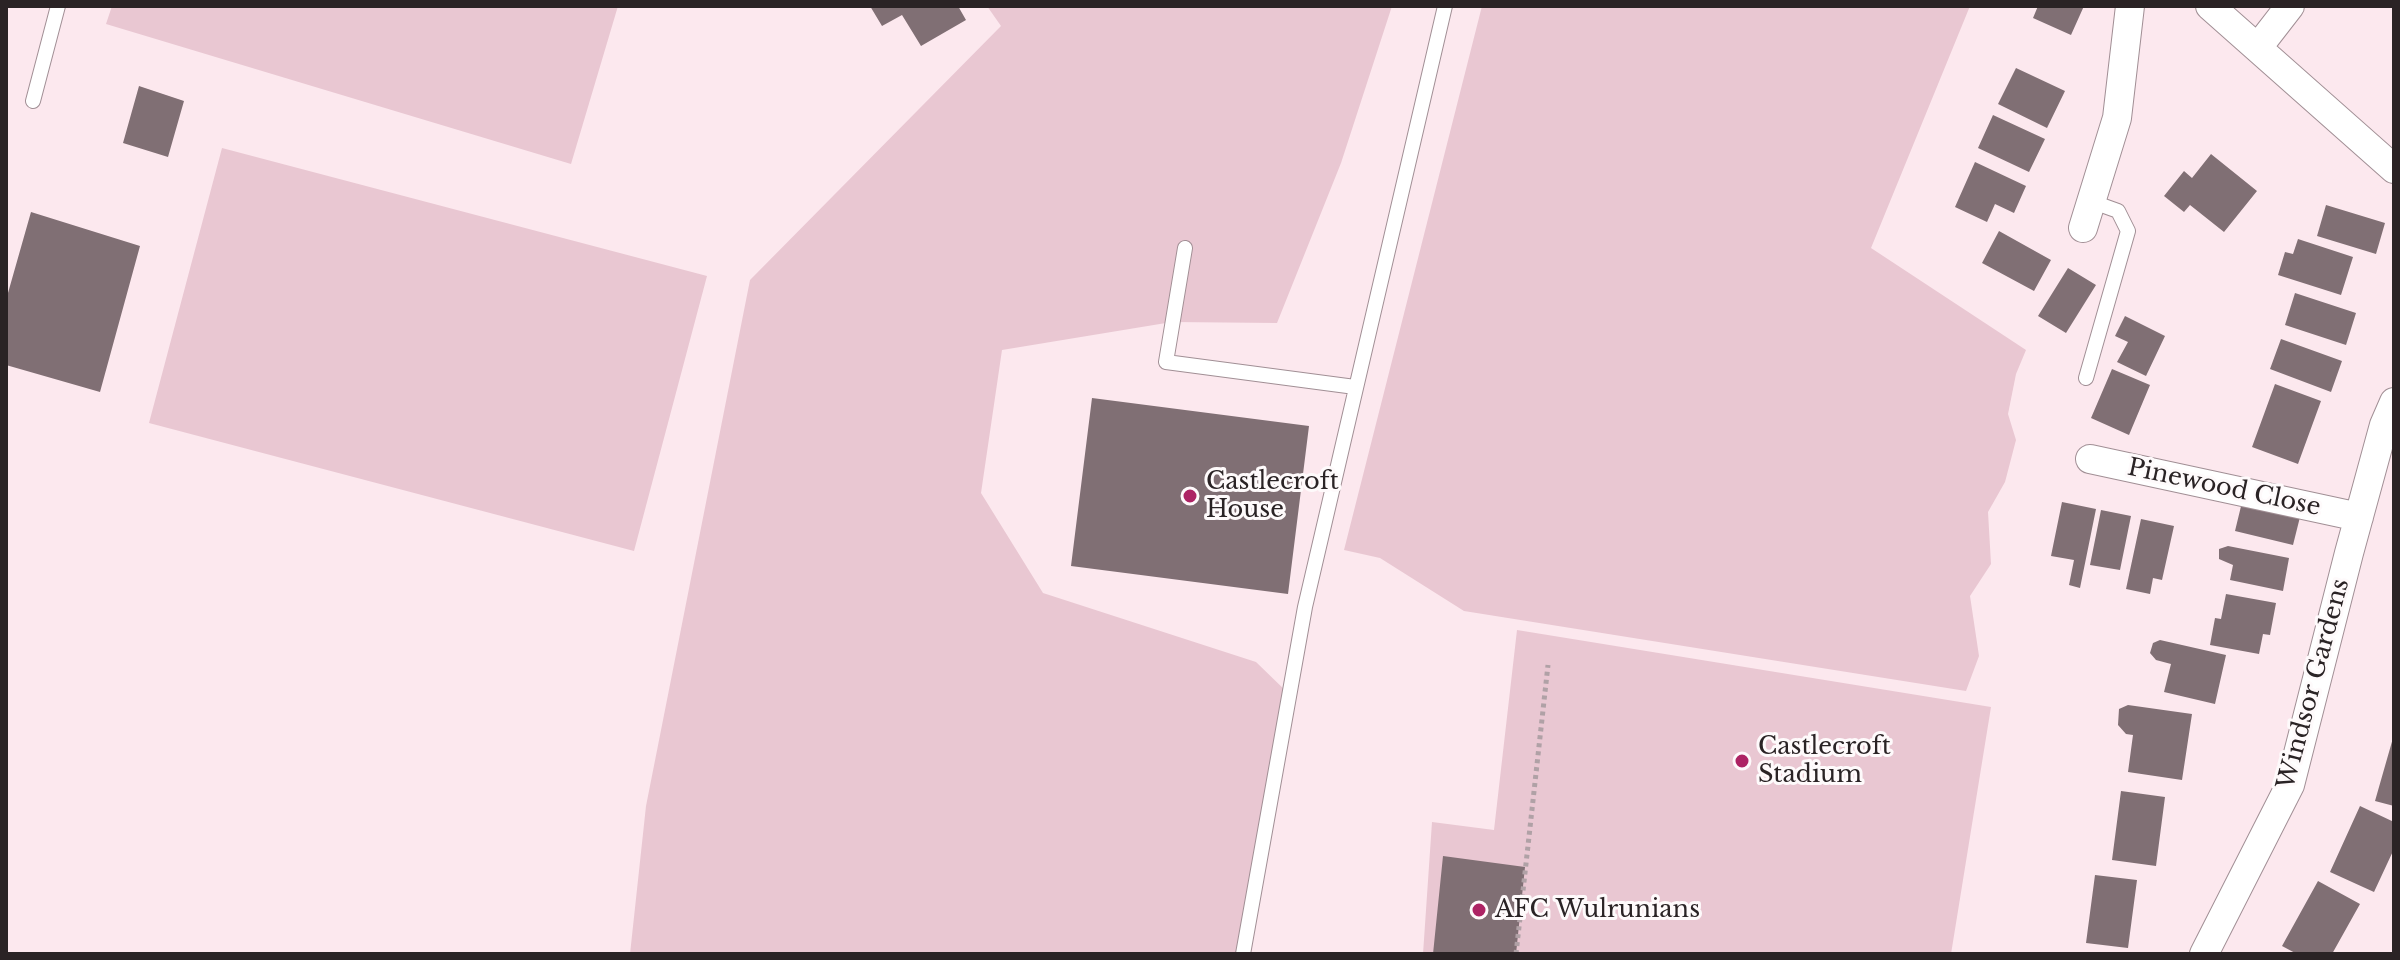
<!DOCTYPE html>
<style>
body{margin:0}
#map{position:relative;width:2400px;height:960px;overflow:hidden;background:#fce8ee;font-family:"Libre Baskerville",serif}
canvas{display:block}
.frame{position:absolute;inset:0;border:8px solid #2a2325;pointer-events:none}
</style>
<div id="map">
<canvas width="2400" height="960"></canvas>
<div class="frame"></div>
</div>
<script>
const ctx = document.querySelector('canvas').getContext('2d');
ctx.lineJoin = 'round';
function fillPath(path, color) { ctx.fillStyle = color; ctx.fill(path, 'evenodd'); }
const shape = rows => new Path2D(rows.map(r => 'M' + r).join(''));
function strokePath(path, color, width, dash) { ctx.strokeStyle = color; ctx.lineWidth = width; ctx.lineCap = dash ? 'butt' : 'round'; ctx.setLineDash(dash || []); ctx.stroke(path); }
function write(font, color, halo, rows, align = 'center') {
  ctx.font = font + ' "Libre Baskerville",serif'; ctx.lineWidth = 6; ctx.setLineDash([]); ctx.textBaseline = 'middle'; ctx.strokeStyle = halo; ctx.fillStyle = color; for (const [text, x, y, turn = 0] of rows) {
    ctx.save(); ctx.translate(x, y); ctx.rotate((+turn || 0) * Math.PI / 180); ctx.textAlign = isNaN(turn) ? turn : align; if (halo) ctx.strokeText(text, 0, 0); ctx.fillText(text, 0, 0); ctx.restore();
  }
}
const green = shape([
 [112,6,618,6,571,164,106,24],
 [987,6,1392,6,1341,163,1277,323,1172,322,1002,350,981,493,1043,593,1256,662,1288,693,1243,954,630,954,646,806,750,280,1001,26],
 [1482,6,1970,6,1871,248,2026,350,2016,374,2008,414,2016,440,2005,482,1988,512,1991,564,1970,596,1979,656,1966,691,1464,611,1380,558,1344,550],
 [222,148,707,276,634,551,149,423],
 [1517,630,1991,707,1951,954,1423,954,1432,822,1494,830]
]);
const building = shape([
 [870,6,958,6,966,20,921,46,902,15,882,26],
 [2038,6,2084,6,2071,35,2033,18],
 [2016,68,2065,91,2047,128,1998,104],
 [139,86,184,101,168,157,123,143],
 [1993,115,2045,139,2029,172,1978,148],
 [2211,154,2257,191,2224,232,2190,205,2184,212,2164,196,2184,171,2192,178],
 [1975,162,2026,186,2014,213,1995,204,1987,222,1955,207],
 [2326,205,2385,223,2376,254,2317,236],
 [31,212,140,246,100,392,6,365,6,300],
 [1999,231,2051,260,2034,291,1982,263],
 [2298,239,2353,257,2341,295,2278,275,2285,252,2293,254],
 [2068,268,2096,285,2066,333,2038,316],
 [2295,293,2356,313,2346,345,2285,325],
 [2125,316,2165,336,2146,376,2117,362,2128,342,2115,336],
 [2281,339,2342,361,2331,392,2270,369],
 [2112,369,2150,385,2129,435,2091,418],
 [2275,384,2321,401,2298,464,2252,447],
 [1092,398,1309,426,1288,594,1071,566],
 [2243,498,2301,513,2293,545,2235,531],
 [2062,502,2096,509,2080,588,2069,585,2074,560,2051,556],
 [2101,510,2131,516,2120,570,2090,565],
 [2141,519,2174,526,2162,580,2153,578,2150,594,2126,589],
 [2228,546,2289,558,2283,591,2230,580,2233,565,2219,559,2219,549],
 [2226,594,2276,603,2270,635,2263,634,2259,654,2210,645,2215,618,2221,619],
 [2160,640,2226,655,2215,704,2164,692,2171,664,2156,660,2150,653,2153,643],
 [2128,705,2192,714,2182,780,2128,772,2133,735,2126,734,2118,725,2119,709],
 [2393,738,2394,738,2394,806,2375,801],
 [2121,791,2165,797,2156,866,2112,860],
 [2360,806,2394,822,2394,849,2374,892,2330,872],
 [1443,856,1525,867,1516,954,1433,954],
 [2095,875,2137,880,2128,948,2086,943],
 [2318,881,2360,904,2332,954,2297,954,2282,946]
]);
const path = shape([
 [1516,954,1548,665]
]);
const service = shape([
 [33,101,58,6],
 [1185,248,1166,362,1355,387],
 [2086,378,2128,231,2118,211,2093,202],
 [1243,954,1305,607,1445,6]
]);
const minor = shape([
 [2210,6,2394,169],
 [2259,46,2290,6],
 [2083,228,2117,118,2130,6],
 [2090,459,2359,517],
 [2204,954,2290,785,2349,553,2384,425,2394,402]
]);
const markers = [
 [1190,496,8,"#ad2364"],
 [1742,761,8,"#ad2364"],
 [1479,910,8,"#ad2364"]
];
const poiNames = [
 ["Castlecroft",1206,482],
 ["House",1206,510],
 ["Castlecroft",1758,747],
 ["Stadium",1758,775],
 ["AFC Wulrunians",1495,910]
];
const streetNames = [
 ["Pinewood Close",2224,488,12],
 ["Windsor Gardens",2314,684,-75]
];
fillPath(green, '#e9c7d2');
fillPath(building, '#806f74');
strokePath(service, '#a18f95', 16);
strokePath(minor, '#a18f95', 30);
strokePath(path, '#b0a1a6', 5, [4, 4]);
strokePath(service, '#fff', 14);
strokePath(minor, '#fff', 28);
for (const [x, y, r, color] of markers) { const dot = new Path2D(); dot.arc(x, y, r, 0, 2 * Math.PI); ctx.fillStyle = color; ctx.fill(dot); strokePath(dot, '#fefafb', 3); }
write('24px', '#2a2325', '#fefafb', poiNames, 'left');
write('24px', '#2a2325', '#fefafb', streetNames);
</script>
